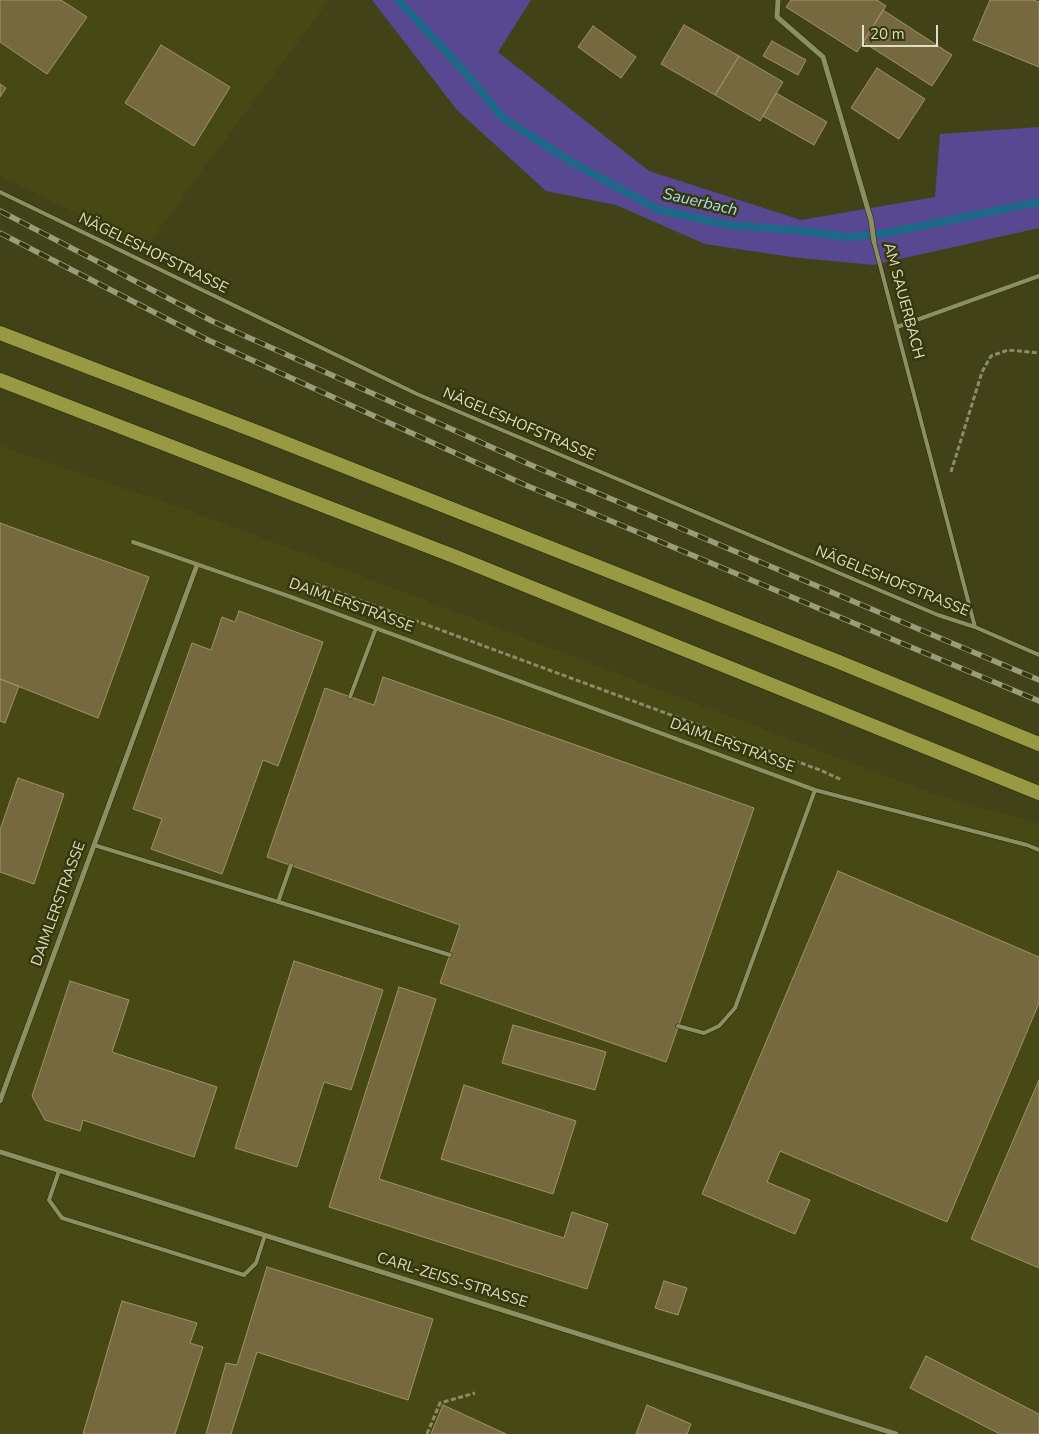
<!DOCTYPE html>
<meta charset="utf-8">
<style>
body{margin:0}
#map{position:relative;width:1039px;height:1434px;overflow:hidden;background:#414217;font-family:"Nunito Sans",sans-serif}
canvas{display:block}
.scale{position:absolute;left:862px;top:25px;width:76px;height:22px;box-sizing:border-box;border:2px solid #dddfc7;border-top:0;padding-left:6px;font-size:15px;line-height:18px;white-space:nowrap;color:#dddfc7;-webkit-text-stroke:4px #36380c;paint-order:stroke}
</style>
<div id="map">
<canvas width="1039" height="1434"></canvas>
<div class="scale">20 m</div>
</div>
<script>
const ctx = document.querySelector('canvas').getContext('2d');
ctx.lineJoin = 'round';
function fillPath(path, color) { ctx.fillStyle = color; ctx.fill(path, 'evenodd'); }
const shape = rows => new Path2D(rows.map(r => 'M' + r).join(''));
function strokePath(path, color, width, dash) { ctx.strokeStyle = color; ctx.lineWidth = width; ctx.lineCap = dash ? 'butt' : 'round'; ctx.setLineDash(dash || []); ctx.stroke(path); }
function write(font, color, halo, rows, align = 'center') {
  ctx.font = font + ' "Nunito Sans",sans-serif'; ctx.lineWidth = 5; ctx.setLineDash([]); ctx.textBaseline = 'middle'; ctx.strokeStyle = halo; ctx.fillStyle = color; for (const [text, x, y, turn = 0] of rows) {
    ctx.save(); ctx.translate(x, y); ctx.rotate((+turn || 0) * Math.PI / 180); ctx.textAlign = isNaN(turn) ? turn : align; if (halo) ctx.strokeText(text, 0, 0); ctx.fillText(text, 0, 0); ctx.restore();
  }
}
const built = shape([
 [0,0,329,0,145,248,0,175],
 [0,446,204,516,933,794,1039,824,1039,1434,0,1434]
]);
const green = shape([
 [372,0,531,0,498,52,649,171,801,220,935,197,940,134,1039,127,1039,228,873,265,791,257,705,244,616,205,546,191,457,110]
]);
const stream = shape([
 [398,0,466,73,502,117,573,163,659,210,729,225,805,231,847,237,887,233,1039,202]
]);
const building = shape([
 [0,0,61,0,87,17,47,74,0,42,0,0],
 [791,0,877,0,886,6,857,52,786,7,791,0],
 [990,0,1033,0,1039,2,1039,67,973,40,990,0],
 [883,10,952,55,932,86,863,42,883,10],
 [684,25,739,56,715,95,661,64,684,25],
 [593,26,636,57,621,78,578,47,593,26],
 [772,41,806,60,798,75,763,56,772,41],
 [161,45,230,87,194,146,125,103,161,45],
 [739,56,783,82,760,121,715,95,739,56],
 [877,68,925,99,899,139,851,108,877,68],
 [0,84,6,88,0,97,0,84],
 [776,93,827,122,814,145,763,116,776,93],
 [0,523,149,577,98,718,0,679,0,523],
 [239,611,323,642,278,766,263,760,222,874,151,849,162,819,133,809,192,643,211,650,222,617,235,622,239,611],
 [383,677,754,808,666,1062,440,983,460,925,267,857,325,688,374,705,383,677],
 [0,679,19,686,5,723,0,721,0,679],
 [18,778,64,794,34,884,0,872,0,830,18,778],
 [838,871,1039,957,1039,1003,947,1222,780,1151,767,1182,810,1200,795,1234,702,1194,838,871],
 [294,961,383,990,351,1090,324,1082,297,1167,235,1148,294,961],
 [70,981,129,1000,112,1052,217,1087,194,1157,83,1120,80,1131,45,1120,32,1096,70,981],
 [399,987,436,999,379,1179,564,1238,572,1212,608,1224,587,1289,329,1207,399,987],
 [513,1025,606,1052,595,1090,502,1063,513,1025],
 [1039,1080,1039,1268,971,1239,1039,1080],
 [464,1085,576,1121,553,1194,441,1159,464,1085],
 [267,1267,433,1319,408,1400,257,1352,231,1434,206,1434,226,1363,237,1365,267,1267],
 [664,1281,687,1288,678,1315,655,1308,664,1281],
 [122,1301,197,1323,190,1343,203,1347,175,1434,83,1434,122,1301],
 [926,1356,1039,1414,1039,1434,1000,1434,910,1388,926,1356],
 [443,1405,506,1434,431,1434,443,1405],
 [647,1405,691,1424,687,1434,636,1434,647,1405]
]);
const path = shape([
 [951,472,982,372,991,356,1008,350,1039,353],
 [309,588,316,584,820,770,842,780],
 [427,1434,440,1403,475,1393]
]);
const service = shape([
 [0,192,417,394,938,615,975,627,1039,655],
 [874,242,975,627],
 [897,327,1039,276],
 [133,542,294,598,815,790,1027,845,1039,850],
 [350,697,376,628],
 [94,845,450,955],
 [278,902,291,865],
 [678,1026,704,1033,719,1026,735,1008,815,790],
 [59,1171,49,1200,62,1218,110,1233,244,1275,256,1263,265,1235]
]);
const minor = shape([
 [778,0,777,17,823,57,871,220,874,242],
 [0,1101,197,565],
 [0,1152,896,1434]
]);
const trunk = shape([
 [0,333,265,435,839,662,1039,744],
 [0,380,456,557,1039,793]
]);
const rail = shape([
 [0,211,212,321,531,465,1039,680],
 [0,233,208,340,523,484,1039,701]
]);
const streetNames = [
 ["NÄGELESHOFSTRASSE",153,254,26],
 ["AM SAUERBACH",903,301,75],
 ["NÄGELESHOFSTRASSE",519,425,23],
 ["NÄGELESHOFSTRASSE",892,582,22],
 ["DAIMLERSTRASSE",351,606,20],
 ["DAIMLERSTRASSE",732,746,20],
 ["DAIMLERSTRASSE",59,904,-70],
 ["CARL-ZEISS-STRASSE",452,1281,17]
];
const waterNames = [
 ["Sauerbach",700,203,13]
];
fillPath(built, '#474914');
fillPath(green, '#584891');
strokePath(stream, '#1e6888', 8);
fillPath(building, '#77693f');
strokePath(building, '#a19266', 1);
strokePath(service, '#272800', 5);
strokePath(minor, '#272800', 6);
strokePath(trunk, '#272800', 15);
strokePath(path, '#8a8c69', 3, [5, 2.5]);
strokePath(service, '#8c8f62', 4);
strokePath(minor, '#8c8f62', 5);
strokePath(trunk, '#979a42', 14);
strokePath(rail, '#9a9c7c', 5.5);
strokePath(rail, '#36380c', 4, [11]);
write('15px', '#dddfc7', '#36380c', streetNames);
write('italic 16px', '#a7defb', '#36380c', waterNames);
</script>
